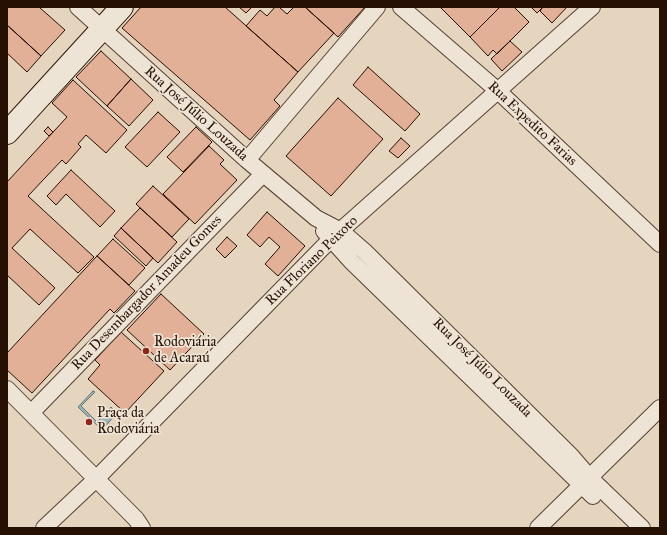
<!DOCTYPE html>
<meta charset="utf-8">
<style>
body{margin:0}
#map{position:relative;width:667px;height:535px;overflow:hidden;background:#e5d5be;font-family:"IM FELL Great Primer",serif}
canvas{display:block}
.frame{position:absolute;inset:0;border:8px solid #260f03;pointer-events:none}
</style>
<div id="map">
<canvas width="667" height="535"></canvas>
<div class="frame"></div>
</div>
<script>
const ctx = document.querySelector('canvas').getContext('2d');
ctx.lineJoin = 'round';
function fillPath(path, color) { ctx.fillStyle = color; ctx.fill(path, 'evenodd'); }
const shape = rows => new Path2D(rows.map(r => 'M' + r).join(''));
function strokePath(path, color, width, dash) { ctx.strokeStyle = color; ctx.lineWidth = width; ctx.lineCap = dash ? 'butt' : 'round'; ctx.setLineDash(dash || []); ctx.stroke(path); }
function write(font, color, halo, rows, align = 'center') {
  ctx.font = font + ' "IM FELL Great Primer",serif'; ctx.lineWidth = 3.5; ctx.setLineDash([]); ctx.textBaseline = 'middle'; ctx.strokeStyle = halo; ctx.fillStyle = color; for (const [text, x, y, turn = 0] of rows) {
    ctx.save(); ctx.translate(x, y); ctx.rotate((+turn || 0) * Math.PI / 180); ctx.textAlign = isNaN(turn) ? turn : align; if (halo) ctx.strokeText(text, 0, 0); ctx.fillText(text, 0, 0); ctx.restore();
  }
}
const water = shape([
 [93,391,95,392,81,406,97,422,105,414,107,416,111,412,109,409,111,407,117,413,102,430,78,407,93,391]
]);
const building = shape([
 [7,7,39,7,65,30,41,56,7,25,7,7],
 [141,7,225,7,298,72,274,100,280,106,250,140,122,28,141,7],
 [239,7,252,7,246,13,239,7],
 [275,7,279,7,287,14,294,7,305,7,334,33,298,72,246,26,260,10,267,16,275,7],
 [305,7,365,7,338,37,305,7],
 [440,7,500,7,470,37,440,7],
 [500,7,516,7,515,8,529,22,497,54,493,50,488,56,470,37,500,7],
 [531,7,543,7,537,13,531,7],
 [543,7,567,7,552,23,540,11,543,7],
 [7,25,41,56,27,72,7,53,7,25],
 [510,41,522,52,502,71,491,59,510,41],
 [101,51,131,79,107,106,76,77,101,51],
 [368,67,420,114,405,131,353,85,368,67],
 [131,79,153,100,129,126,107,106,131,79],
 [73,80,127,130,106,153,86,135,78,144,81,147,66,164,62,160,28,196,94,257,78,273,30,229,12,248,55,288,39,305,7,275,7,182,67,117,52,103,73,80],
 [338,98,383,139,331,196,286,156,338,98],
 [158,112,180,132,147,167,125,147,158,112],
 [48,127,53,132,49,136,44,131,48,127],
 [196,127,212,142,183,172,167,157,196,127],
 [401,138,410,146,398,158,389,151,401,138],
 [209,146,224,160,220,164,237,180,195,224,163,194,209,146],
 [71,170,115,211,100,227,66,194,56,205,47,196,71,170],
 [153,186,189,219,172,237,136,204,153,186],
 [140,208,177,242,158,263,121,228,140,208],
 [267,212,305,246,278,276,265,264,280,247,269,237,260,247,247,235,267,212],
 [121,228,153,258,146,266,114,236,121,228],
 [227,237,237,246,225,258,216,249,227,237],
 [113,239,145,268,129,285,97,256,113,239],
 [97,256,135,291,114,313,110,309,32,393,7,370,7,353,97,256],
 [161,294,204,334,170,370,127,330,161,294],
 [121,332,164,371,125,413,88,379,100,365,95,360,121,332]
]);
const minor = shape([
 [78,7,247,160,316,218,341,231,364,251,571,456,590,478,642,528],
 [401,7,497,90,660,244],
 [247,160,377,7],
 [324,231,351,261,593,496],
 [7,389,136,519,142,528],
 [31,413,263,174],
 [44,528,96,479,331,239,592,7],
 [538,528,660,408]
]);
const secondary = shape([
 [7,133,122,7]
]);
const markers = [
 [146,351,4,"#8f2418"],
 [89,422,4,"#8f2418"]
];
const streetNames = [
 ["Rua José Júlio Louzada",196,114,42],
 ["Rua Expedito Farias",532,124,43],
 ["Rua Floriano Peixoto",312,261,-44],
 ["Rua Desembargador Amadeu Gomes",147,293,-46],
 ["Rua José Júlio Louzada",482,368,45]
];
const poiNames = [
 ["Rodoviária",154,343],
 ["de Acaraú",154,359],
 ["Praça da",97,414],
 ["Rodoviária",97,430]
];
fillPath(water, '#99b6bb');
strokePath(water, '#6b7371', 1);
fillPath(building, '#e2b096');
strokePath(building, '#260f03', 1);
strokePath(minor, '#564032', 18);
strokePath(secondary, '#260f03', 24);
strokePath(minor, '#eee4d5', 16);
strokePath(secondary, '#eee4d5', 22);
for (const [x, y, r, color] of markers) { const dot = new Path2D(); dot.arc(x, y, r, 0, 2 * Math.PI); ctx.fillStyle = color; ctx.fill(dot); strokePath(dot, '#eee4d5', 1.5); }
write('14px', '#260f03', '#eee4d5', streetNames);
write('14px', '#260f03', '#eee4d5', poiNames, 'left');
</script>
